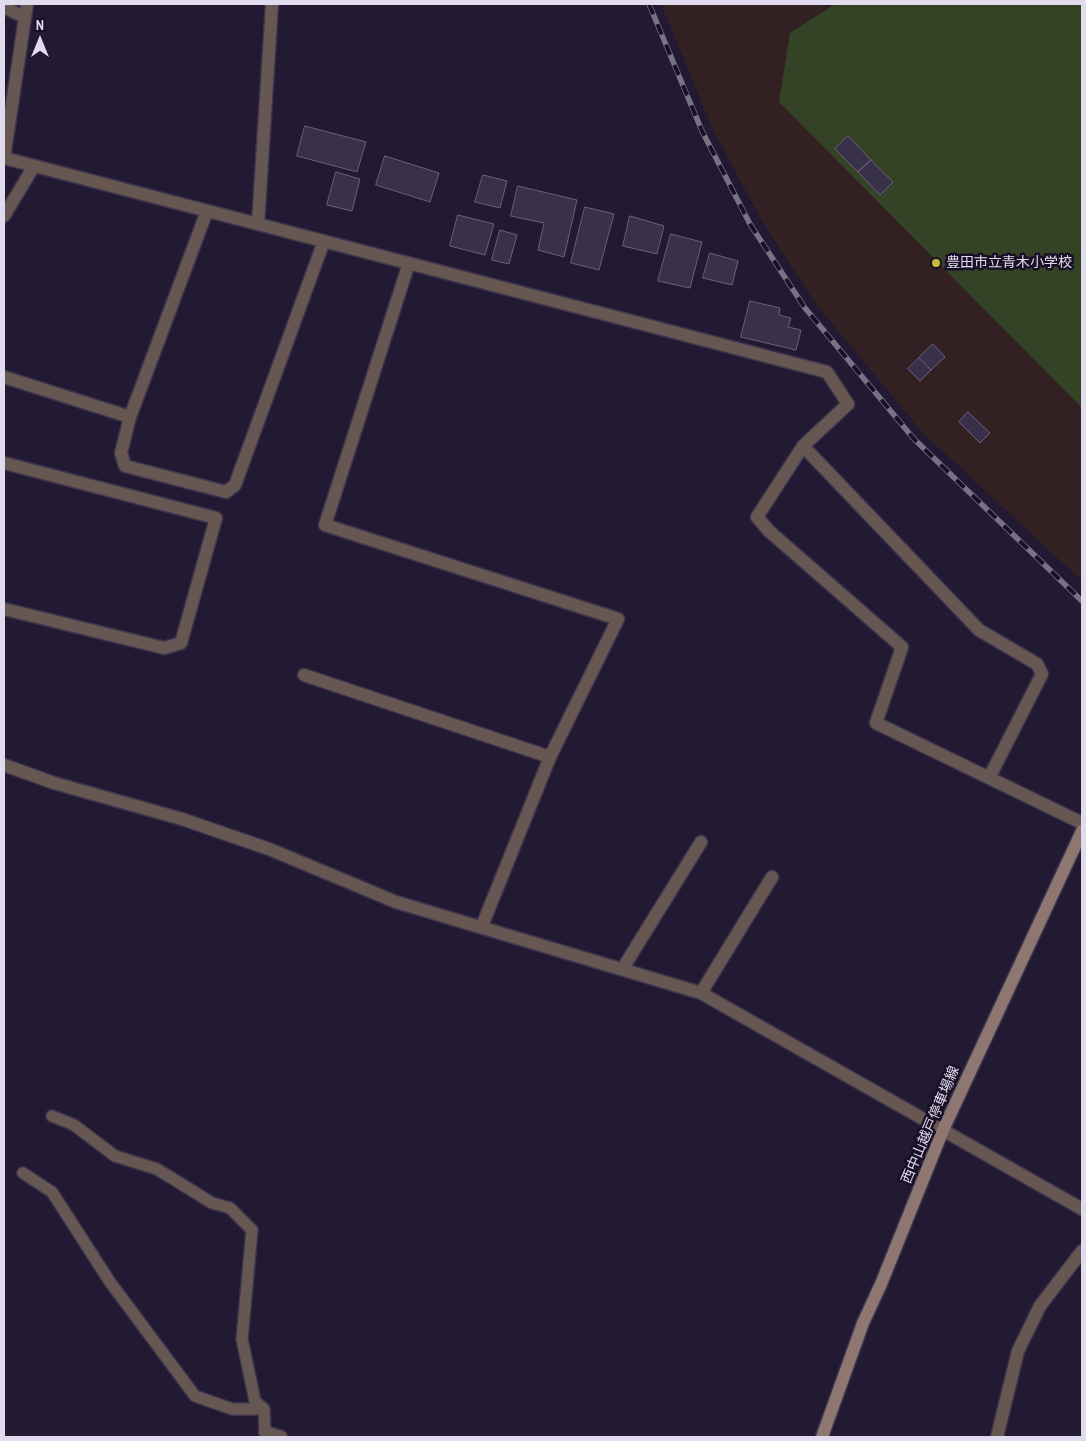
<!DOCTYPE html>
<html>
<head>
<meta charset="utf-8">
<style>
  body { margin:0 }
  #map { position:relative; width:1086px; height:1441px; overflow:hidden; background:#221932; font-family:"Archivo Narrow",sans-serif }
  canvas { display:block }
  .frame { position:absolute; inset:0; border:5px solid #e1dced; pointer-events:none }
  .north { position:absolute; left:15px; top:15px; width:50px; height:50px; -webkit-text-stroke:4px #191027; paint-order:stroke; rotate:0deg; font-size:14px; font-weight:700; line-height:20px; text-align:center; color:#e1dced }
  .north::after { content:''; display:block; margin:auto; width:18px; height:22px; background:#e1dced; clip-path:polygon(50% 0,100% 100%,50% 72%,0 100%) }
</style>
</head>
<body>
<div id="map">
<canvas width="1086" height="1441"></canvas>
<div class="frame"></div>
<div class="north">N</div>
</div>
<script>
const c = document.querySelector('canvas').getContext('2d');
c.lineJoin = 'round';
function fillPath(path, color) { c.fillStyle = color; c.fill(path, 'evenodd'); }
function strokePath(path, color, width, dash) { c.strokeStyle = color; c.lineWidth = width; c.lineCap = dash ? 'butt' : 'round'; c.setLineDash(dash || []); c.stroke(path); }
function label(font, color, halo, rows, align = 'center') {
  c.font = font + ' "Archivo Narrow","Noto Sans JP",sans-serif'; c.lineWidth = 5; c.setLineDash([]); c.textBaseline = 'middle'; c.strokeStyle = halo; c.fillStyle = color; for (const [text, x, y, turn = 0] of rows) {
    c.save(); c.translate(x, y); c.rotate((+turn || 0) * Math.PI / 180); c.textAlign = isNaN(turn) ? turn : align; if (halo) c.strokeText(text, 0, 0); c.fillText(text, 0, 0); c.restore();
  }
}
const education = new Path2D(`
  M661,4H1082V581L921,431L816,304L762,221L713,130Z`);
const green = new Path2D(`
  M835,4H1082V408L779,102L790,33Z`);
const building = new Path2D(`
  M305,126L366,142L357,172L297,156Z
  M848,136L871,160L858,172L835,149Z
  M385,156L439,173L430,202L376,185Z
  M871,160L893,182L880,195L858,172Z
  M336,172L360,179L352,211L327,205Z
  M483,175L507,181L500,208L475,202Z
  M518,186L577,200L564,257L538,250L544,223L511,216Z
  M585,207L614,214L599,270L571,263Z
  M458,215L494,224L485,255L450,246Z
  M630,216L664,226L657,254L623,246Z
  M500,230L517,235L509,264L492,260Z
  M671,234L702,242L690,288L658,281Z
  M710,253L738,261L732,285L703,278Z
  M750,301L780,308L779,315L791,318L788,327L801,330L796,350L741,337Z
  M933,344L945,357L931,370L919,358Z
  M919,358L931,370L920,381L908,369Z
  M968,412L990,433L980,443L959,422Z`);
const lane = new Path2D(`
  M52,1116L74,1125L115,1156L157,1169L212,1203L230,1208L252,1230L242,1339L255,1401L264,1409L265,1432
  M23,1173L52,1192L110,1282L195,1396L232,1409H264`);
const street = new Path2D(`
  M4,7L24,17
  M4,158L827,372L848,404L803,446L757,517L769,531L902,647L876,723L1082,823
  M4,158L27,4
  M207,211L130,417L121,453L125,466L226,492L235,485L324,241
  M4,216L34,166
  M258,224L272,4
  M409,263L325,525L618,619L550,757L482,926
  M4,377L130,417
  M803,446L979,630L1037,664L1042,674L989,778
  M4,463L216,518L181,643L164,648L4,609
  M304,675L550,757
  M4,765L54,783L182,819L269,849L396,902L701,993L1082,1209
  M623,968L701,842
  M701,993L772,877
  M265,1432L281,1437
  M997,1437L1018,1351L1040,1306L1082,1251`);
const secondary = new Path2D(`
  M822,1437L863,1323L881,1284L943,1130L1082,831`);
const rail = new Path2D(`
  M649,4L702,131L750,224L805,308L914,439L1082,601`);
const markers = [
  [936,263,5,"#c5bc3d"]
];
const poiNames = [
  ["豊田市立青木小学校",946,263]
];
const streetNames = [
  ["西中山越戸停車場線",931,1125,-67]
];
fillPath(education, '#332022');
fillPath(green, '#344326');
fillPath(building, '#39304a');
strokePath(building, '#6a617e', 1);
strokePath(lane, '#3d344c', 14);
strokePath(street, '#3d344c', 15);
strokePath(secondary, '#3d344c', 15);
strokePath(lane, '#665753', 11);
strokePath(street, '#665753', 12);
strokePath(secondary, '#8e7671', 12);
strokePath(rail, '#797287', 5.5);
strokePath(rail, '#191027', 4, [11]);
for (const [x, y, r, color] of markers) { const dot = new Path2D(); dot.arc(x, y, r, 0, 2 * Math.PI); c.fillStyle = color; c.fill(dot); strokePath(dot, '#191027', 2); }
label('14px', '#e1dced', '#191027', poiNames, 'left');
label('14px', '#e1dced', '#191027', streetNames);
</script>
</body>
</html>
